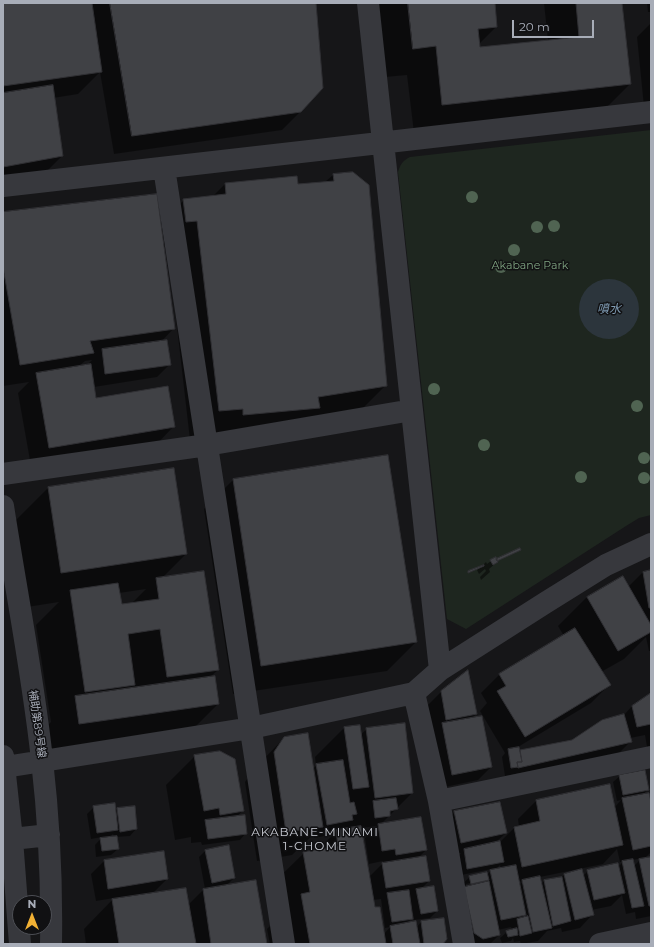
<!DOCTYPE html>
<html>
<head>
<meta charset="utf-8">
<style>
  body { margin:0 }
  #map { position:relative; width:654px; height:947px; overflow:hidden; background:#161618; font-family:Montserrat,sans-serif }
  canvas { display:block }
  .frame { position:absolute; inset:0; border:4px solid #a8adb8; pointer-events:none }
  .north { position:absolute; left:12px; top:895px; width:40px; height:40px; box-sizing:border-box; background:#111113; border:1px solid #4d4f55; border-radius:50%; rotate:0deg; font-size:11px; font-weight:700; line-height:16px; text-align:center; color:#a8adb8 }
  .north::after { content:''; display:block; margin:auto; width:14px; height:18px; background:#f2b134; clip-path:polygon(50% 0,100% 100%,50% 72%,0 100%) }
  .scale { position:absolute; left:512px; top:20px; width:82px; height:18px; box-sizing:border-box; border:2px solid #a8adb8; border-top:0; padding-left:5px; font-size:12px; line-height:14px; white-space:nowrap; color:#a8adb8; -webkit-text-stroke:3px #111113; paint-order:stroke }
</style>
</head>
<body>
<div id="map">
<canvas width="654" height="947"></canvas>
<div class="frame"></div>
<div class="north">N</div>
<div class="scale">20 m</div>
</div>
<script>
const c = document.querySelector('canvas').getContext('2d');
c.lineJoin = 'round';
function fillPath(path, color) { c.fillStyle = color; c.fill(path, 'evenodd'); }
function strokePath(path, color, width, dash) { c.strokeStyle = color; c.lineWidth = width; c.lineCap = dash ? 'butt' : 'round'; c.setLineDash(dash || []); c.stroke(path); }
function label(font, color, halo, rows, align = 'center') {
  c.font = font + ' Montserrat,"Noto Sans JP",sans-serif'; c.lineWidth = 3; c.setLineDash([]); c.textBaseline = 'middle'; c.strokeStyle = halo; c.fillStyle = color; for (const [text, x, y, turn = 0] of rows) {
    c.save(); c.translate(x, y); c.rotate((+turn || 0) * Math.PI / 180); c.textAlign = isNaN(turn) ? turn : align; if (halo) c.strokeText(text, 0, 0); c.fillText(text, 0, 0); c.restore();
  }
}
const green = new Path2D(`
  M651,130V515L639,518L626,526L466,629L447,619L398,172C400,165 403,160 410,157Z`);
const water = new Path2D(`
  M579 309a30 30 0 1 1 60 0a30 30 0 1 1-60 0Z`);
const shadow = new Path2D(`
  M3,3H315L301,111L282,130L114,154L100,72L78,94L53,98L62,156L44,174L3,181Z
  M377,3H494L496,27L479,44V48L548,41L544,3H621L630,84L601,113L414,133L407,75L385,77Z
  M647,3H651V12H648Z
  M651,23V106L644,107L637,37Z
  M353,173L386,385L357,414L190,440L168,249L163,250L174,328L161,342L170,364L157,377L94,387L96,399L174,426L156,445L31,466L18,393L29,382L3,386V213L160,224L184,200L213,196L225,184L297,185L325,182L333,175ZM92,360L89,363L90,365L78,367L85,361Z
  M233,480L416,642L387,671L233,694L204,509Z
  M48,488L186,554L162,578L218,670L209,678L218,704L184,738L45,758L41,732L51,722L36,625L59,602L27,607L14,522ZM146,589L131,604L121,605L119,593Z
  M491,561L497,562L489,569L490,572L481,580L480,577L486,571L485,569L479,574L477,570L484,564L486,562L487,564Z
  M651,571V651H649L646,637L624,659L601,672L609,685L591,703L518,747L519,752L573,741L624,715L632,706L651,694V746L647,747L645,735L630,738L631,741L618,754L505,776L502,757L505,753L480,711L487,703L481,693L499,675L564,636L558,626L587,597L623,577L628,587L643,572Z
  M441,692L476,714L471,719L491,767L478,780L440,788L418,715Z
  M359,726L360,735L367,729L412,793L380,825L426,850L417,859L429,881L421,889L437,911L430,918L414,920L413,913H411L412,918L406,924L416,928L421,922L442,944H270L267,929L275,921L269,887L304,853L317,850L334,834L314,838V834L292,855L257,861L245,782L255,768L284,738L312,770L316,766L315,757L344,728ZM377,826L365,838L369,864L383,861V863L369,877L360,828ZM381,899L385,928L390,927L384,934L373,900Z
  M195,756L243,810L237,817L246,833L240,840L202,845L201,842L191,843V837L175,840L166,785Z
  M620,776L647,790L643,795L651,807V852L644,859L651,858V916L636,919L635,912L626,914L622,895L611,906L591,910L592,915L580,928L562,932L561,928L547,931L538,941L521,944L520,941L514,942L513,938L511,941L502,943L500,938L507,932L512,930L511,927L498,930L499,935L490,944H461L463,883L470,877L487,875L491,871L501,869L500,865L497,868L461,875L458,856L461,853L448,855L442,825L455,812L506,833L495,843H499L514,828L519,827L518,819L536,801L614,808L621,800L617,801L613,782ZM617,849L620,862H623L618,867L588,871L583,876L564,875L561,878L544,881L541,885L540,877L603,864ZM642,858L634,866L633,860ZM482,880L479,883L466,886V884ZM524,881L519,885L518,882Z
  M94,807L115,811L117,809L136,829L130,836L116,837L118,849L111,855L96,857L95,845L102,837L91,839L87,814ZM113,834L114,837L109,838Z
  M206,850L234,878L226,886L266,944H86L84,929L114,898L96,901L91,874L104,861L167,879L152,894L188,905L203,890L205,889L199,857Z`);
const building = new Path2D(`
  M3,3H92L102,72L3,86Z
  M110,3H316L323,88L301,112L132,136Z
  M408,3H495L497,27L478,29L480,47L579,37L576,3H622L631,84L442,105L436,46L413,49Z
  M53,85L63,156L3,167V93Z
  M353,172L369,185L387,386L318,397L320,408L243,415V409L219,411L197,221L186,222L183,199L226,194L225,183L297,176L298,184L334,181L333,174Z
  M157,194L175,329L90,341L94,353L20,365L3,267V212Z
  M167,340L171,365L105,374L102,349Z
  M91,364L96,398L168,386L175,427L49,448L36,373Z
  M388,455L417,642L261,666L233,479Z
  M174,468L187,554L61,573L48,487Z
  M520,548L521,550L497,561L496,559Z
  M496,557L498,562L493,565L490,560Z
  M484,565V566L468,573V571Z
  M651,570V608H649L643,572Z
  M204,571L219,670L167,677L160,629L128,634L135,685L85,692L70,590L118,583L122,604L159,599L156,578Z
  M623,576L651,625V632L618,651L587,597Z
  M575,628L611,685L525,737L497,691L506,686L499,674Z
  M468,670L477,714L446,720L441,691Z
  M215,676L219,704L79,724L75,696Z
  M651,693V724L637,727L632,706Z
  M624,714L632,742L518,768L517,762H522L520,750L572,740L602,720Z
  M482,716L492,767L452,775L442,723Z
  M405,723L413,793L375,798L366,728Z
  M360,725L369,787L353,789L344,727Z
  M308,733L323,827L286,832L274,752L284,737Z
  M519,747L522,762H517L518,767L511,768L508,749Z
  M220,751L235,759L244,811L220,815L219,808L204,811L194,755Z
  M343,760L350,803L354,802L357,814L352,815L353,820L327,825L316,764Z
  M645,770L649,790L623,795L619,775Z
  M610,784L623,845L522,867L514,827L540,821L536,800Z
  M649,793L651,802V846L633,850L622,798Z
  M396,798L398,809L390,811V816L375,818L373,801Z
  M500,802L507,833L461,843L454,811Z
  M115,803L118,830L97,833L93,806Z
  M135,806L137,829L120,832L117,808Z
  M245,815L247,834L208,839L205,820Z
  M421,817L427,850L396,855L395,849L382,851L378,824Z
  M361,826L375,907H380L386,944H310L301,894L310,892L303,852L338,846L336,830Z
  M117,836L119,849L102,851L100,838Z
  M500,841L504,862L467,869L464,849Z
  M229,845L235,878L212,883L205,850Z
  M164,851L168,879L108,889L104,860Z
  M426,856L430,881L386,888L382,863Z
  M651,857V906H649L639,859Z
  M633,859L644,906L632,908L622,861Z
  M618,863L625,893L594,900L587,870Z
  M516,865L526,915L501,920L490,870Z
  M582,869L594,915L575,920L564,874Z
  M487,872L489,880L471,884L469,876Z
  M540,876L552,928L533,932L522,880Z
  M562,877L571,921L553,926L544,880Z
  M256,880L267,944H211L203,889Z
  M489,881L500,935L483,939L474,933L464,887Z
  M434,886L438,911L421,914L416,889Z
  M186,888L196,944H119L112,899Z
  M409,890L413,919L392,922L387,893Z
  M528,916L532,933L520,936L517,919Z
  M444,918L447,939L443,944H424L421,921Z
  M416,921L420,944H393L390,926Z
  M517,928L518,935L508,937L506,931Z`);
const minor = new Path2D(`
  M368,3L440,670
  M164,168L284,944
  M3,186L651,112
  M3,474L207,445L412,410
  M3,506C16,591 33,675 42,760C49,821 52,883 51,944
  M414,693L439,801
  M3,756L12,839L20,944
  M5,767L251,728L414,693L440,670L545,603L606,565L651,544
  M3,840L49,835
  M464,944L439,801L651,757
  M600,944L651,933`);
const trees = [
  [472,197],
  [554,226],
  [537,227],
  [514,250],
  [501,267],
  [434,389],
  [637,406],
  [484,445],
  [644,458],
  [581,477],
  [644,478]
];
const parkNames = [
  ["Akabane Park",530,266]
];
const streetNames = [
  ["補助第89号線",37,724,82]
];
const waterNames = [
  ["噴水",609,309]
];
const neighbourhoodNames = [
  ["AKABANE-MINAMI",315,832],
  ["1-CHOME",315,846]
];
fillPath(green, '#1e261f');
fillPath(water, '#2c353c');
fillPath(shadow, '#0007');
fillPath(building, '#404145');
strokePath(building, '#303034', 1);
strokePath(minor, '#37383d', 22);
c.fillStyle = '#506452';
for (const [x, y] of trees) { c.beginPath(); c.arc(x, y, 6, 0, 2 * Math.PI); c.fill(); }
label('11px', '#7fa381', '#111113', parkNames);
label('11px', '#a8adb8', '#111113', streetNames);
label('italic 12px', '#7f9bb3', '#111113', waterNames);
c.letterSpacing = '1px';
label('12px', '#c9ccd4', '#111113', neighbourhoodNames);
c.letterSpacing = '0px';
</script>
</body>
</html>
